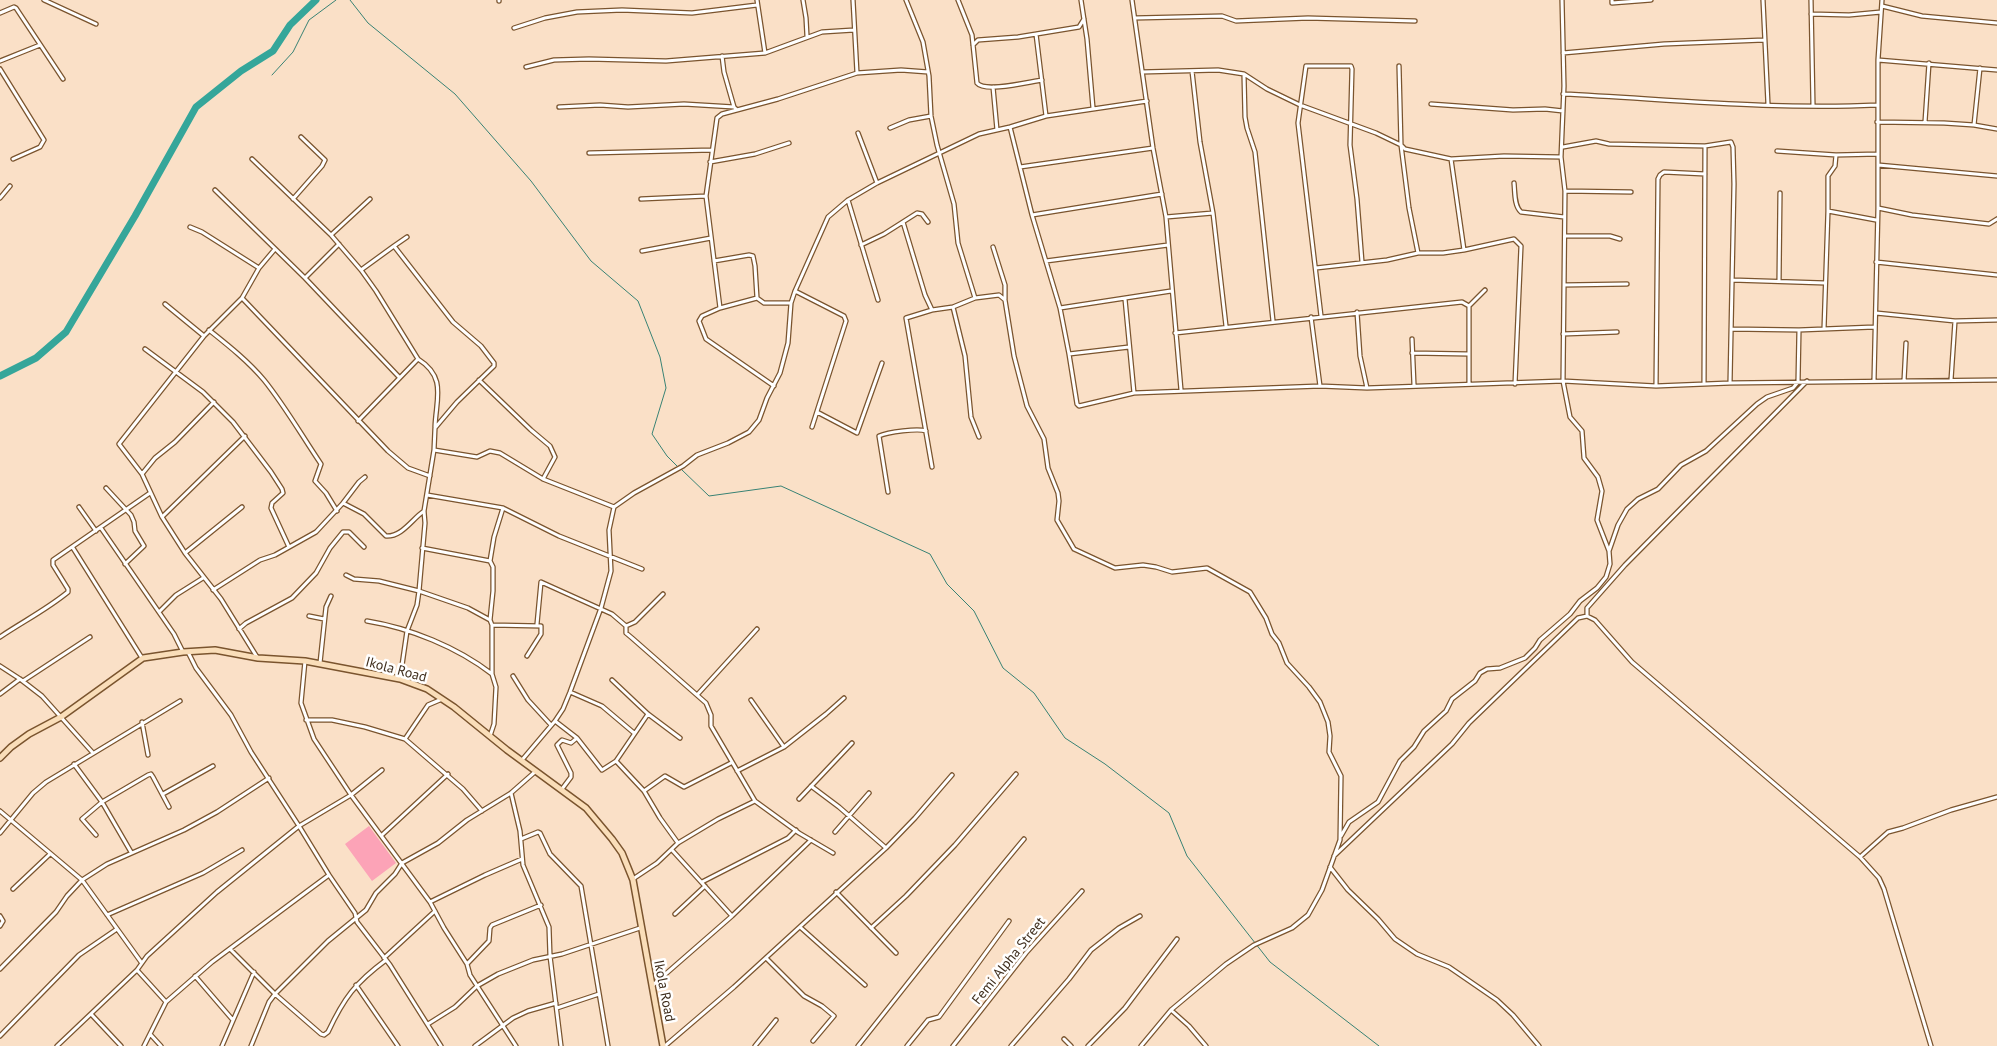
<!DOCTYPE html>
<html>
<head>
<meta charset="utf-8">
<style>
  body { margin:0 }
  canvas { display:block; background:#fae0c7 }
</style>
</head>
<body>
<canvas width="1997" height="1046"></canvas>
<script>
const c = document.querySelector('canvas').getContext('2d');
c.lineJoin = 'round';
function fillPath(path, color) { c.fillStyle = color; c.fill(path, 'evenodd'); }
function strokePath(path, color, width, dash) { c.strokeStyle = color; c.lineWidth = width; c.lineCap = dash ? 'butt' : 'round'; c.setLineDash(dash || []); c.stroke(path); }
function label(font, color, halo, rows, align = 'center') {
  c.font = font + ' "PT Sans",sans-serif'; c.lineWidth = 5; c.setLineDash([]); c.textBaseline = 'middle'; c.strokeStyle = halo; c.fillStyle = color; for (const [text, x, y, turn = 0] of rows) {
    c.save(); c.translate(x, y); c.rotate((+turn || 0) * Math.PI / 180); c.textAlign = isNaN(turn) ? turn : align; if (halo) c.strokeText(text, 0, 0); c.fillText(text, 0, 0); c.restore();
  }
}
const green = new Path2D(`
  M369,826L396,863L372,881L345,844Z`);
const stream = new Path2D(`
  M350,0L368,23L455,94L531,181L591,261L638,301L660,357L666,388L652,434L667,456L678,467
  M272,75L293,52L309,20L336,0
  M681,469L709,496L781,486L930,554L947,584L974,611L1003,668L1034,693L1065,738L1105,764L1169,813L1187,856L1270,962L1379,1046`);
const river = new Path2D(`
  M0,376L36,358L66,332L135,216L196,107L241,71L273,51L290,25L316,0`);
const street = new Path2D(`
  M44,0L96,24
  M499,0V1
  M757,0L765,53
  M803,0L806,18L807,36
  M853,0L857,73
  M906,0L923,42L929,76L931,116L937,145L954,204L958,243L975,298L999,295L1005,300L1014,356L1027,406L1044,439L1048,468L1058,493L1059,501L1057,520L1074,549L1115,568L1143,565L1156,567L1172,572L1207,568L1250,592L1266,618L1272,634L1279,643L1287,663L1309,687L1320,702L1328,722L1330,736L1329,752L1341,776L1340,840L1322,890L1308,915L1292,928L1254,945L1226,964L1171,1010L1141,1046
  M958,0L972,35L977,83C985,93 1028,82 1042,80
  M1081,0L1087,39L1093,108
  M1132,0L1153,148L1166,217L1181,390
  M1612,0V3L1651,0
  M1763,0L1768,104
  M1811,0L1813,105
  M1882,6L1922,16L1997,23
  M0,13L14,7L16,8L63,79
  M1811,14L1849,15L1881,12
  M1135,18L1222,16L1236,21L1308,18L1415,21
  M514,28L545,18L577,12L622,10L692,13L757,5
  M1036,34L1046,116
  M973,45L978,40L1018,37L1079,27L1084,19
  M1563,53L1664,44L1764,40
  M722,56L724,72L734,107
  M1878,60L1997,70
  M0,61L40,45
  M1399,66L1401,145L1409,208L1418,253
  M526,67L554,60L589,59L666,61L765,53L822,32L854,30
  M0,69L44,140L40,147L13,159
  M1192,71L1200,142L1213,213L1226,326
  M1142,72L1218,70L1244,74L1267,89L1300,105L1376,133L1401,145L1405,149L1451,159L1504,156L1561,157
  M1244,75L1245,117L1247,128L1255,152L1273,321
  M993,87L997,130
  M1563,94C1667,99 1773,110 1877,105
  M1431,104L1513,110L1545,109L1563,111
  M559,107L600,105L628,107L684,104L734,107L736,109
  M1877,122L1944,123L1974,125L1997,129
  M1925,122L1929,63
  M1974,125L1980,68
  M1010,127L1032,215L1060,308L1069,354L1077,404L1079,406L1134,393L1320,386L1367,388L1563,381L1656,386L1730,383L1997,380
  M890,128L909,120L931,116
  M858,133L877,183
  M1563,147L1596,141L1609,144L1705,146L1731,142L1733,147L1734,184L1730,383
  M1777,151L1836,155L1878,154
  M589,153L712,150
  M252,159L331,235L361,270L376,291L418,359C447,377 436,399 435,427
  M1451,159L1464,250
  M710,162L755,154L789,143
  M1878,165L1997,176
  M1020,167L1153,148
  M1514,183C1515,192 1514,206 1521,212L1564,217
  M215,190L305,278L399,377
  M1565,191L1631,192
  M0,198L10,186
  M293,199L322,166L325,160L301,137
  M641,199L706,196
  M848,200L878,300
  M1878,208L1912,215L1989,224L1997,219
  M1828,211V176L1835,166L1836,155
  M1032,215L1162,194
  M1166,217L1213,213
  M903,222L925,295L932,310
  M190,227L202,232L259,268
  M331,235L370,199
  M1565,236H1610L1620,239
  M861,245L884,234L917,213L922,214L928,222
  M394,246L407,237
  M993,247L1005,285V299
  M642,251L711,238
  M714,261L749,255L753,256L755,266L757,298
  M1046,261L1168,245
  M1876,262L1997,275
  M1316,268L1387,260L1418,253H1443L1464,250L1514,239L1521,246L1515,384
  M361,270L394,246L453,322L481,346L494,363V366L457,402L435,428L434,450L424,511L425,523L419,591L417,605L407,631L400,679
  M305,278L339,244
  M1732,280L1825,283
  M1779,281L1780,193
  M1564,285L1627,284
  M795,291L844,316L846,321L812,427
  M242,298L388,451L408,468L430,476
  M1125,299L1134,393
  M165,304L204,336
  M1469,306L1485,290
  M953,307L965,356L971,417L979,437
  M720,308L757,298L764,303H791
  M1060,308L1171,291
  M1357,312L1360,356L1367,388
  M1876,313L1955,321L1997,320
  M1321,316L1298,123L1306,66H1351L1352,69L1350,145L1357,199L1362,262
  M1311,317L1320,386
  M1731,329L1799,330
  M1824,329L1828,211L1876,220
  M209,330C229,346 248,361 264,380C285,406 302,436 321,464L315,481L326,493L337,511
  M1175,333L1462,302L1469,306V383
  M1563,334L1617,332
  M1412,339L1414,385
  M145,349L203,392L233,422L271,472L282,489L283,493L272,503L271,508L289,547
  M1412,353L1468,354
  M1069,354L1129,347
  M479,380L531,430L550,446L555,457L543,479
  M1874,380L1878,208V60L1882,0
  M1951,380L1955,321
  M1904,381L1906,343
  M1704,383L1705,146
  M774,386L706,339L699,321L702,316L720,308L706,196L717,118L722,114L778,99L857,73L901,70L928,72
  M1656,386L1658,179L1660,175L1664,172L1705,174
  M817,412L857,433L882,363
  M358,421L418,359
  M434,450L477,457L490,451L500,453L543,479L614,507
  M932,467L906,318L932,310L953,307L975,298
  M142,474L155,458L175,442L214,402
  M106,488L131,515L134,522L135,531L144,546L125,564
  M888,492L879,436C888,432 918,428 926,431
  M427,495L503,508L559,536L642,569
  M343,503L359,482L365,477
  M79,507L96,531
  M162,517L245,436
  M101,528L174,634L183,652
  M73,548L142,658
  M422,548L490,561
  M1609,551L1618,525L1627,509L1638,499L1658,489L1681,465L1706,451L1757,404L1767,397L1793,388L1798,382L1799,330L1874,327
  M185,553L242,507
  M346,575L354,579L379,581L419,591L468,608L490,620L492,625V674L496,687L494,724L490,736
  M213,590L260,560L275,555L316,532L343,503L364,514L386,536C402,537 412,519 424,511
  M159,612L176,595L203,578
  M309,616L324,619
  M1587,616V608L1625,565L1807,381
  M490,620L493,591V567L490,561L494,537L503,508
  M367,621C410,628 457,647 492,674
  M537,624L541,582L612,614L626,626V633L632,638L706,703L711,715V726L755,801L799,833L833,853
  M492,625L541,626V634L527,656
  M626,626L635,622L663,594
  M239,629L246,623L292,598L316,573L330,548L343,532H349L364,547
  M0,637C22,622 46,610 68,592V589L53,565V560L150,493
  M188,652L196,668L231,715L251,752L299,826L329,875L355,913L357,922L390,965L441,1046
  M257,657L221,599L185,553L162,517L142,474L119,444L204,336L242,298L259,268L275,249
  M305,661L301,703L314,739L351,795L430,902L444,928L467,964L470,975L516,1046
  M320,663L326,607L331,596
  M0,666L20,679L42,696L93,753
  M513,676L528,700L551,725
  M612,680L648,714L680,738
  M23,681L90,637
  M570,692L602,706L634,733
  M0,694L20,679
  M697,695L757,629
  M751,700L784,747
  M306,720H332L365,727L405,739L463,789L482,811
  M555,721L577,738L602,770L616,761L648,714
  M142,722L148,755
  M405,739L428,705L442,699
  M522,760L555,721L563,709L570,692L601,608L611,571L609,530L614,507L634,493L683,466L697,455L728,443L749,432L759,420L767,398L780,373L788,343L791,303L795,291L828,217L848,200L877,183L979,134L1010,127L1046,116L1147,101
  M616,761L644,791L660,818L678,843
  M74,764L102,802L131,852
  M737,771L784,747L826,714L844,698
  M811,786L839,807L886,848
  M562,789L571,777V773L557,745L562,740L571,743L577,738
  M644,791L665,776L684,787L731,763
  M511,793L520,831L523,865L549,927L550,956L561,1046
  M163,794L213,766
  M799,799L852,743
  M0,811L82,880L141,962
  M835,832L869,793
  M0,833L33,793L46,782L180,701
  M96,835L82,819L102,802L148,775L151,774L153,777L169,807
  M382,835L448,774
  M1341,836L1349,822L1378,802L1400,761L1414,747L1424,731L1446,711L1452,699L1475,681L1480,673L1487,669L1500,668L1525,658L1535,648L1540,640L1570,614L1580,601L1597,588L1606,577L1610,564L1609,551L1597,520L1602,491L1598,477L1584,458L1582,431L1570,417L1563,381L1565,191L1561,157L1564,86L1562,0
  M521,839L538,832L540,833L550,854L581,886L608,1046
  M672,850L732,916
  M1334,856L1452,744L1469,723L1578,618L1587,616L1595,620L1632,662L1860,857L1879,878L1884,889L1931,1046
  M1860,857L1888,832L1903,828L1951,810L1997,797
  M1330,867L1348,890L1378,919L1395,939L1417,954L1449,967L1497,1000L1513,1015L1539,1046
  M633,879L657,863L678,843L718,819L755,801
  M702,882L788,838L796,830
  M13,889L50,854
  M836,892L896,953
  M430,902L485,875L522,859
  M675,914L705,886
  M107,915L203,873L242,850
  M0,916L3,921L0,926
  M800,927L865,985
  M871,928L906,896L955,845L1016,774
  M231,950L275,994L321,1034L324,1035L328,1032C344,998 355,983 386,960
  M384,958L435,911
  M766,958L804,996L822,1006L834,1016L813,1041
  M467,964L489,941L490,928L492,925L541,905
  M0,969L56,912L67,896L82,880L107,864L184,830L217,812L269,778
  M137,970L166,1002
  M195,976L232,1019
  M356,985L398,1046
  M653,985L732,916L811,840
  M557,1008L599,994
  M1171,1010L1189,1026L1206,1046
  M91,1014L121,1046
  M428,1024L455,1007L477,986L498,974L533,960L562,954L640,928
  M150,1034L161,1046
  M0,1036L79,955L117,929
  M1064,1039L1071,1046
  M57,1046L137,970L147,956L217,892L299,826L351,795L382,770
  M144,1046L166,1002L212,962L329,875
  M222,1046L254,972
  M251,1046L269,1002L275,994L328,941L366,910L376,893L395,874L402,863L438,843L467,820L511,793L536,771
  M475,1046L513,1018L528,1011L556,1003
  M665,1046L734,987L886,848L915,818L952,775
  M755,1046L776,1020
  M858,1046C913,977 967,907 1024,839
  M907,1046L928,1020L939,1017L1009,921
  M953,1046L1026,953L1082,891
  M1011,1046L1069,979L1091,950L1119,928L1140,916
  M1088,1046L1125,1008L1177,939`);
const secondary = new Path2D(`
  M0,758L11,747L29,734L61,717L143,658L183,652L215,650L258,658L305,661L400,679L427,689L454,707L507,750L586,808L612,839L622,853L633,880L663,1046`);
const streetNames = [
  ["Ikola Road",396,670,15],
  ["Femi Alpha Street",1009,961,-51],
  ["Ikola Road",664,991,79]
];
fillPath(green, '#fca3b7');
strokePath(stream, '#388274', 1);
strokePath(river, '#35a69a', 7);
strokePath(street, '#7a542e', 5.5);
strokePath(secondary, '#7a542e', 8);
strokePath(street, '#fff', 3);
strokePath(secondary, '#fadeb9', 5);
label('14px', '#3f2e1d', '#fff', streetNames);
</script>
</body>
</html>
